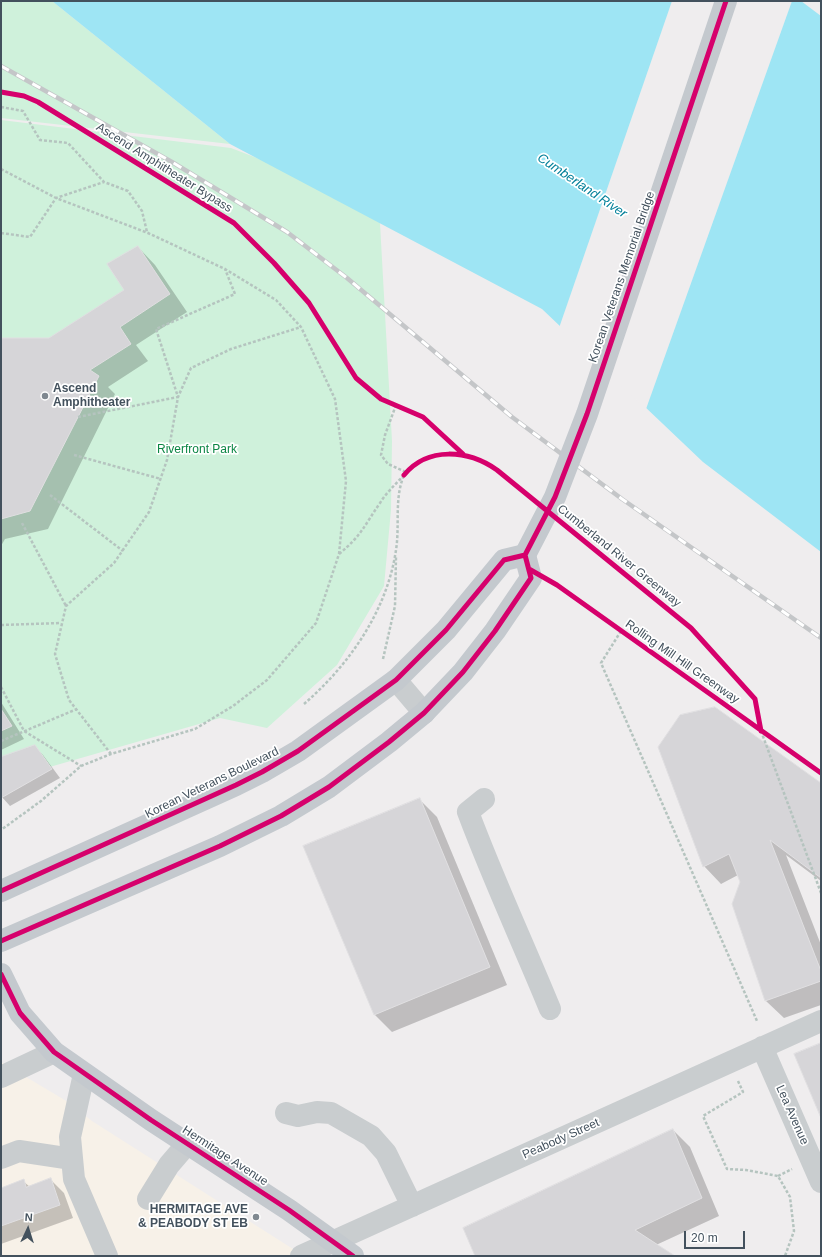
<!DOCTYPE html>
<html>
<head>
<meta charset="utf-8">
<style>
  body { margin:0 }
  #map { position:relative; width:822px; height:1257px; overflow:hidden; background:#efedee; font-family:Arial,sans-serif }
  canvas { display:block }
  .frame { position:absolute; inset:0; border:2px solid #43515d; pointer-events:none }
  .north { position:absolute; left:8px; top:1209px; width:40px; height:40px; -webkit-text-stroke:3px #fff; paint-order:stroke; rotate:4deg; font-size:11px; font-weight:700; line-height:16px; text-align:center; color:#43515d }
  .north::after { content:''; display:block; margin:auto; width:14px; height:18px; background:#43515d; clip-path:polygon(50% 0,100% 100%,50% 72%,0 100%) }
  .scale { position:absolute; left:684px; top:1231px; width:61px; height:18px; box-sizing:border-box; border:2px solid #43515d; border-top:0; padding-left:5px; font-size:12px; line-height:14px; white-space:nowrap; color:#43515d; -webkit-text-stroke:3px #fff; paint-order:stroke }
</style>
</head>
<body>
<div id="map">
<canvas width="822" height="1257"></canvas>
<div class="frame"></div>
<div class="north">N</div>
<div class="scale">20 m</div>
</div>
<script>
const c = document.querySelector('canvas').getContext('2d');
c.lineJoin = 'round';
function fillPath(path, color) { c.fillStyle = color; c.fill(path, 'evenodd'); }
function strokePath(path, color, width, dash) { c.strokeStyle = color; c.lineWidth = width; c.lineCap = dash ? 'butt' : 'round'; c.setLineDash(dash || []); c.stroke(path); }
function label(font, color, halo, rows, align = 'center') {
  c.font = font + ' Arial,sans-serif'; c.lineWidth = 3.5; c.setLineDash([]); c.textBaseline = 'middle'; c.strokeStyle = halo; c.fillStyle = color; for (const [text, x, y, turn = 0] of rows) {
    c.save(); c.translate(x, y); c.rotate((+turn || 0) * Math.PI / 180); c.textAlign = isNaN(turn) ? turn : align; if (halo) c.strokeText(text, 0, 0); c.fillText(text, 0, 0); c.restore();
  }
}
const commercial = new Path2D(`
  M1,1062L68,1102L92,1121L304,1256H1Z`);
const green = new Path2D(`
  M1,1H52L230,144L1,118Z
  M1,120L231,148L379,205L392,441L391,510L384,586L337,665L267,728L220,718L1,781Z`);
const water = new Path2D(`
  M52,1H801L821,16V552L703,462L542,309L230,144Z`);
const pier = new Path2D(`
  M672,1H792L646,409L559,328Z`);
const shadow = new Path2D(`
  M138,247L155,265L187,312L136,345L148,361L108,387L115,394L48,529L5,539L1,546V339H50L126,291Z
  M1,702L24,739L1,750Z
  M34,746L43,755L60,778L10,806L1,796V758Z
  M821,785V881L786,855L821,945V1005L784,1018L766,1001L733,904L741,882L738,875L721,884L704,866Z
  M419,799L437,817L507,985L392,1032L375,1015L304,847Z
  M673,1130L690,1147L719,1216L656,1245L673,1256H476Z
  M50,1179L64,1193L73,1218L1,1244V1189L23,1181L30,1187Z`);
const building = new Path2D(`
  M138,246L170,294L120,327L131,344L90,370L99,376L30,511L1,519V338H49L124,290L107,264Z
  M715,707L821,783V878L770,840L821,971V981L765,1001L732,904L740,882L729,854L703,867L658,747L680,715Z
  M1,709L12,726L1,731Z
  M35,745L52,769L1,798V757Z
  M420,798L490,967L374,1015L303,846Z
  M821,1043V1118L794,1054Z
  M673,1129L702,1198L635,1230L675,1256H475L463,1228Z
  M51,1178L60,1205L1,1226V1188L24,1179L26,1187Z`);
const path = new Path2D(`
  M1,107L23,111L40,140L68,143L104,182L128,191L142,211L147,232
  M1,169L56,198L148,233L225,269L276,300L301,327L335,399L346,481L339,554L316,623L267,680L233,706L195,729L111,754L81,766L41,801L1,830
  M1,233L30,237L56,198L104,182
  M396,405L385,435L381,455L388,464L406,472
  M78,417L178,397L156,329L235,294L225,269
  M74,455L161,479
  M50,495L123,551
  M22,523L66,606
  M339,554C362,535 364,526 380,503C386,493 395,485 403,476
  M1,625L61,623
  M621,631L601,663L757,1021
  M383,659L395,606L396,556
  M1,687L24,731L81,766
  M304,704C349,665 387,611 396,550C400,525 394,499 404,475
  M761,731L821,893
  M1,741L77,709
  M111,754L69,700L55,654L66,606L114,563L149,512L167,460L178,397L191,368L231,349L301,327
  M738,1081L743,1092L703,1116L727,1169L746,1170L778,1176L790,1197L794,1231L785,1256
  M778,1176L792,1169`);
const minor = new Path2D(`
  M396,680L424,713
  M484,799L468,812C493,879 523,943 550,1009
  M762,1047L821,1182
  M84,1074L70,1137L74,1179L107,1256
  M1,1077L54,1052
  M286,1113L298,1116L317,1112L331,1113L371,1136L386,1153L412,1206
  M1,1158L19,1151L72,1159
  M148,1199L169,1165L187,1144
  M301,1256L821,1021`);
const major = new Path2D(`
  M1,891L236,785L262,772L298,751L396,680L446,630L504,560L525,555L531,578L495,631L463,672L424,713L389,742L329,787L281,816L220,846L1,941
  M1,974L20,1013L54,1052L151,1120L289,1210L353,1256`);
const rail = new Path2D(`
  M1,66L172,162L287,232L347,278L512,417L622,499L821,638`);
const majorBridge = new Path2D(`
  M525,555L555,497L587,414L726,1`);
const cycleway = new Path2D(`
  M1,92L24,96L38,102L234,223L274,263L309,303L356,378L381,399L423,417L463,454
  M404,475C428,446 468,450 497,470L691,628L755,699L761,731
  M525,555L555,497L587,414L726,1
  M529,569L557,585L821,773
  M1,891L236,785L262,772L298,751L396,680L446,630L504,560L525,555
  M1,941L220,846L281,816L329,787L389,742L424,713L463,672L495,631L531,578L525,555
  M1,974L20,1013L54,1052L151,1120L289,1210L353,1256`);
const markers = [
  [45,396,4,"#7f8890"],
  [256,1217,4,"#7f8890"]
];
const streetNames = [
  ["Ascend Amphitheater Bypass",164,168,32],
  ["Korean Veterans Memorial Bridge",622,277,-71],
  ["Cumberland River Greenway",619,556,39],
  ["Rolling Mill Hill Greenway",682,662,35],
  ["Korean Veterans Boulevard",212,783,-26],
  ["Lea Avenue",792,1115,66],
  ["Peabody Street",561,1139,-24],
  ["Hermitage Avenue",225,1156,33]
];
const poiNames = [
  ["Ascend",53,389],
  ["Amphitheater",53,403],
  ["HERMITAGE AVE",248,1210,"right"],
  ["& PEABODY ST EB",248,1224,"right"]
];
const parkNames = [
  ["Riverfront Park",197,450]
];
const waterNames = [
  ["Cumberland River",582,186,34]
];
fillPath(commercial, '#f7f1e8');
fillPath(green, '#cff1db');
fillPath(water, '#9ee5f4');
fillPath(pier, '#efedee');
fillPath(shadow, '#0003');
fillPath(building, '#d6d5d8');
strokePath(building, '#e0dfe1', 1);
strokePath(path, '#b5c4bf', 2.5, [3, 2]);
strokePath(minor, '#c9cdcf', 22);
strokePath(major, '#c4c9ce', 22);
strokePath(rail, '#c4c6c8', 4.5);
strokePath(rail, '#fff', 3, [9]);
strokePath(majorBridge, '#c4c9ce', 22);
strokePath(cycleway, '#d6006c', 5);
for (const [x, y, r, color] of markers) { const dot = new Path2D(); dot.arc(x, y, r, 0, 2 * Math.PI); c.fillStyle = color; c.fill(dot); strokePath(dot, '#fff', 1.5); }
label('12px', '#43515d', '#fff', streetNames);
label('bold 12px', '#43515d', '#fff', poiNames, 'left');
label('12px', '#0b8644', '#fff', parkNames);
label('italic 13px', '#03809a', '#fff', waterNames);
</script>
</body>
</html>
